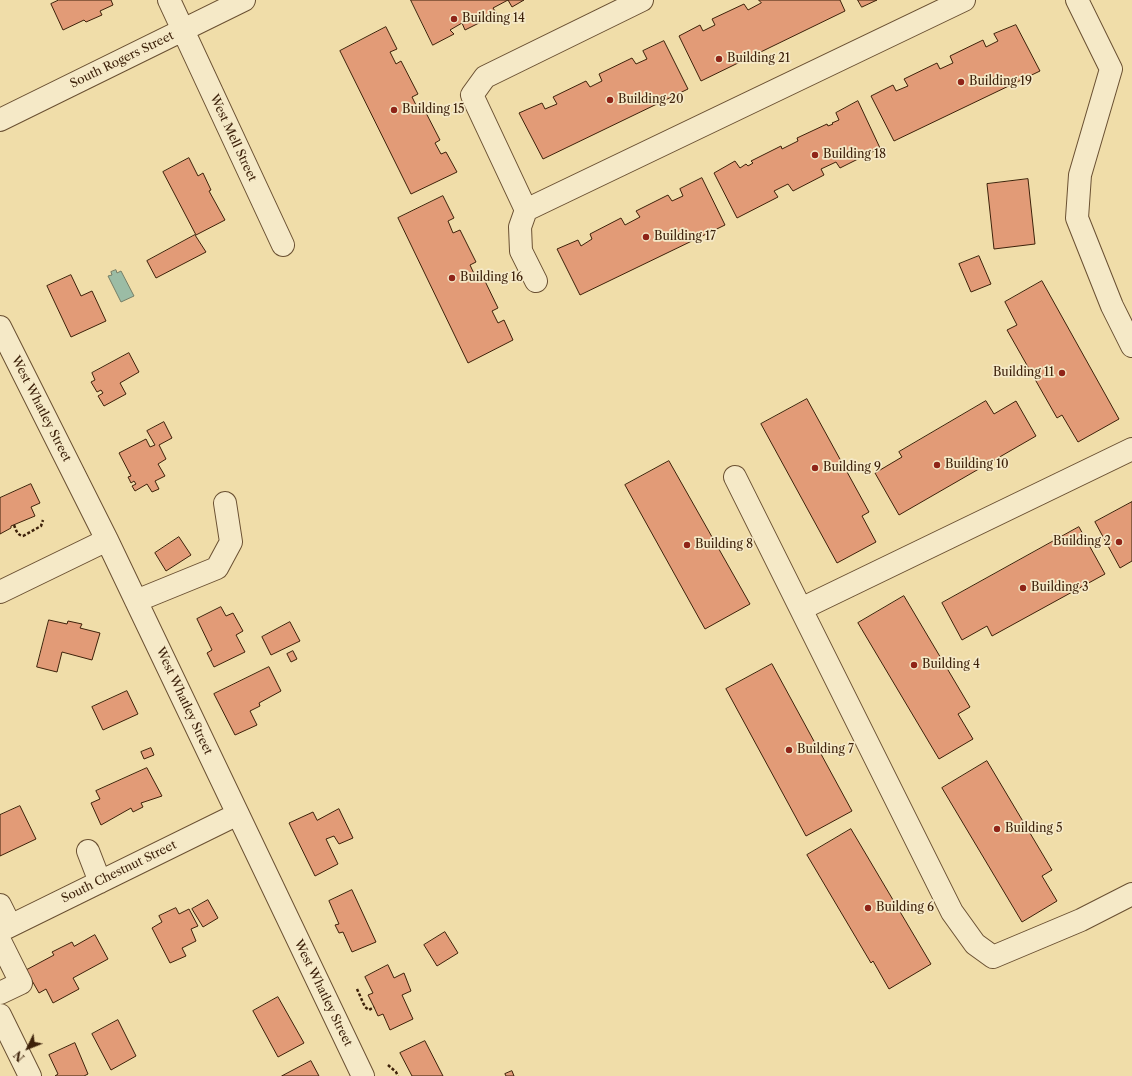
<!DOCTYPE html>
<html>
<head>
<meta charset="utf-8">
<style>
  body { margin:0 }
  #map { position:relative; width:1132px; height:1076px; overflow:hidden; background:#f0dda9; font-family:"Libre Caslon Text",serif }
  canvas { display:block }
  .north { position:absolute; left:8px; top:1028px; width:40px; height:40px; -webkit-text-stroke:3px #f5e9c7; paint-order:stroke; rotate:227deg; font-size:11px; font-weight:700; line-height:16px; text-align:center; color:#3d210a }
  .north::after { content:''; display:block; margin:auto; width:14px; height:18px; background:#3d210a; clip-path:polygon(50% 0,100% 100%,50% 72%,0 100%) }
</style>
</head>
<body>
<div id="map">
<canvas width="1132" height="1076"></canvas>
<div class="north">N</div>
</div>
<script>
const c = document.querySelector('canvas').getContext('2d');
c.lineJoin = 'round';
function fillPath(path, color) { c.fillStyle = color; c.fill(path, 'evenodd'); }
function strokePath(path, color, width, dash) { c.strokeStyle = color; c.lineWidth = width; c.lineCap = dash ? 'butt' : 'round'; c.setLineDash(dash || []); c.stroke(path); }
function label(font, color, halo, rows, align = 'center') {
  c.font = font + ' "Libre Caslon Text",serif'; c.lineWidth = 3.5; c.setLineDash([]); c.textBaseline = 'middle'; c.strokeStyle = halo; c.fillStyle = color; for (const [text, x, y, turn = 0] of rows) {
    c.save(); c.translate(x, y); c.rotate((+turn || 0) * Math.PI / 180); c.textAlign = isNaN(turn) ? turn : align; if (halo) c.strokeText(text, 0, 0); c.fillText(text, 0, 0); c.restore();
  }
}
const water = new Path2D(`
  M116,270L117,273L121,271L134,296L121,302L108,276L112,275L111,272Z`);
const building = new Path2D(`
  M59,0H111L113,5L100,11L102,15L86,22L84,20L63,30L51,4Z
  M411,0H524L512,7L508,0L493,8L497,14L465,30L462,23L450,30L454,34L433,45Z
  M759,0H840L845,11L701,81L679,36L700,25L703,31L715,25L712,19L744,4L748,10L761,3Z
  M858,0H877L862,7Z
  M1016,25L1040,71L894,141L871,96L893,85L896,91L908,86L904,79L937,63L940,69L953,63L950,56L983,40L986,47L998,41L994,34Z
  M386,27L397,49L390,52L396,64L401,61L418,94L412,97L419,111L424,109L440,140L435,143L441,154L446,152L457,172L411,194L340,51Z
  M664,41L688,89L543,159L519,113L542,103L545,109L557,104L553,97L586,81L590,87L602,81L599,74L632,58L636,64L647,59L643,51Z
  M858,101L880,148L840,168L836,162L821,169L824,175L793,191L788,184L774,191L778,197L737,218L714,173L735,161L740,168L746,164L748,166L753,163L751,161L781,146L782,149L798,141L797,138L827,124L828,126L833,124L832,123L839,120L836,113Z
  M189,158L198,176L203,173L211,190L209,191L225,220L196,235L163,172Z
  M702,178L725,225L580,295L557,249L578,240L581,246L592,239L590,234L621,218L625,225L640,217L636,211L668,195L672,201L683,196L680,189Z
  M1028,179L1035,244L994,249L987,184Z
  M443,196L454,218L448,221L453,233L460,230L476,262L470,265L477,280L483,277L498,308L492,311L498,323L504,320L513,340L468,363L398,218Z
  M195,235L206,252L156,278L147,261Z
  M979,256L991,284L971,292L959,264Z
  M71,275L81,296L92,291L106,321L71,337L47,286Z
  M1042,281L1119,419L1078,442L1062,415L1057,418L1007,330L1017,325L1005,302Z
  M129,353L139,372L120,383L126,394L104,406L98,396L103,393L101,390L97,392L91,382L95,380L92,373Z
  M807,399L869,512L862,516L876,542L837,563L761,424Z
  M986,401L994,414L1016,401L1036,436L899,515L875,473L902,457L899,452Z
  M164,422L172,438L159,445L166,459L158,464L165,476L155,481L159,489L152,492L147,484L135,491L132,486L136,484L134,481L131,483L128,477L131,476L119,453L146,439L150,447L155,445L147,431Z
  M669,461L750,604L705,629L625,485Z
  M31,484L40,503L31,507L35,516L11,526V528L0,534V498Z
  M1132,502V561L1120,568L1095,522Z
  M1079,527L1105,574L992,636L987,626L962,640L942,603Z
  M179,537L191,555L166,571L155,553Z
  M904,596L970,707L958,714L973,739L939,759L858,623Z
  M221,607L226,616L233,613L243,631L236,635L245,652L214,667L207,653L212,650L197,619Z
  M49,620L67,624L68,621L82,624L80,628L100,633L92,660L62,652L57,672L37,667Z
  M290,622L300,641L271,655L262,637Z
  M293,651L297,659L291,662L287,654Z
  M772,664L852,811L806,836L726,689Z
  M269,667L281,691L259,703L260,706L250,711L257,725L235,735L214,694Z
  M127,691L138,714L103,730L92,707Z
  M151,748L154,755L144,759L141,752Z
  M987,761L1052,870L1042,876L1057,901L1022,922L942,788Z
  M147,768L162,796L141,803L143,807L133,812L131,808L101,825L91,803L100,799L96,791Z
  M20,806L36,839L0,856V815Z
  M339,809L353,838L339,844L334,836L326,839L338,864L315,876L289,823L313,812L317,820Z
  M851,829L931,964L889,989L873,961L871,963L807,855Z
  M352,890L376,942L352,952L343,932L339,933L335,925L339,924L329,901Z
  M208,900L218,918L203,927L192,909Z
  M176,908L179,914L189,909L198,926L191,929L196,941L182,948L186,956L170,963L152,928L162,922L159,916Z
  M445,932L458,953L437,966L424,945Z
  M95,935L108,959L73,978L79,989L53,1003L46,989L39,993L26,970L54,955L52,952L72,942L74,946Z
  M388,965L394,978L404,973L411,991L402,995L413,1019L390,1030L383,1014L378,1016L374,1007L368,995L373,993L365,977Z
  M278,997L304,1043L278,1057L253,1011Z
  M118,1020L136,1056L111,1070L92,1034Z
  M425,1041L443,1076H412L400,1053Z
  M75,1043L88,1074L84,1076H55L58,1074L49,1055Z
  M311,1061L319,1076H282Z
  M512,1071L514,1076H506L505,1074Z`);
const path = new Path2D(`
  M14,525C16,530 17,535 23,536L41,526L43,520
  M357,989L365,1007L369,1010L374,1007
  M388,1065L396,1072L398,1076`);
const minor = new Path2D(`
  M169,0L283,245
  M642,0L485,77L472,95L526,210L964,0
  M1077,0L1111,69L1080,175L1077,218L1112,306L1132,346
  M0,120L244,0
  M526,210L520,227L521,251L536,281
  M0,327L107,540L363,1076
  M735,477L952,912L975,944L993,957L1081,920L1132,894
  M0,592L107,540
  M136,601L217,568L231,542L225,503
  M801,609L1132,449
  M88,851L100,882
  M0,905L10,925
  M0,931L238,814
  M0,941L21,983L0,993
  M0,1015L30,1076`);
const markers = [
  [454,19,4,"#8f2418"],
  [719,59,4,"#8f2418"],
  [961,82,4,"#8f2418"],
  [610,100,4,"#8f2418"],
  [394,110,4,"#8f2418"],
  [815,155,4,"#8f2418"],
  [646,237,4,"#8f2418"],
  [452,278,4,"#8f2418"],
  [1062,373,4,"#8f2418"],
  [937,465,4,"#8f2418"],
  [815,468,4,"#8f2418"],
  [1119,542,4,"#8f2418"],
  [687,545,4,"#8f2418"],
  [1023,588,4,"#8f2418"],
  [914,665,4,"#8f2418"],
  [789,750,4,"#8f2418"],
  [997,829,4,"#8f2418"],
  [868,908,4,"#8f2418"]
];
const poiNames = [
  ["Building 14",462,19],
  ["Building 21",727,59],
  ["Building 19",969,82],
  ["Building 20",618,100],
  ["Building 15",402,110],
  ["Building 18",823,155],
  ["Building 17",654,237],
  ["Building 16",460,278],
  ["Building 11",1054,373,"right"],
  ["Building 10",945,465],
  ["Building 9",823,468],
  ["Building 2",1111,542,"right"],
  ["Building 8",695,545],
  ["Building 3",1031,588],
  ["Building 4",922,665],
  ["Building 7",797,750],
  ["Building 5",1005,829],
  ["Building 6",876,908]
];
const streetNames = [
  ["South Rogers Street",122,60,-26],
  ["West Mell Street",233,138,65],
  ["West Whatley Street",41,409,63],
  ["West Whatley Street",184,701,65],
  ["South Chestnut Street",119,872,-26],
  ["West Whatley Street",323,993,64]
];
fillPath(water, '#9bbca5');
strokePath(water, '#757e67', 1);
fillPath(building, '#e29b77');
strokePath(building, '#3d210a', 1);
strokePath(minor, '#6a5032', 24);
strokePath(path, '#3d210a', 2.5, [3, 2]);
strokePath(minor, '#f5e9c7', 22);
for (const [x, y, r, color] of markers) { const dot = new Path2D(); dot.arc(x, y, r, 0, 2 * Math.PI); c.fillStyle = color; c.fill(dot); strokePath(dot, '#f5e9c7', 1.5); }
label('12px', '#3d210a', '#f5e9c7', poiNames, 'left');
label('12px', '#3d210a', '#f5e9c7', streetNames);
</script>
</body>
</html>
